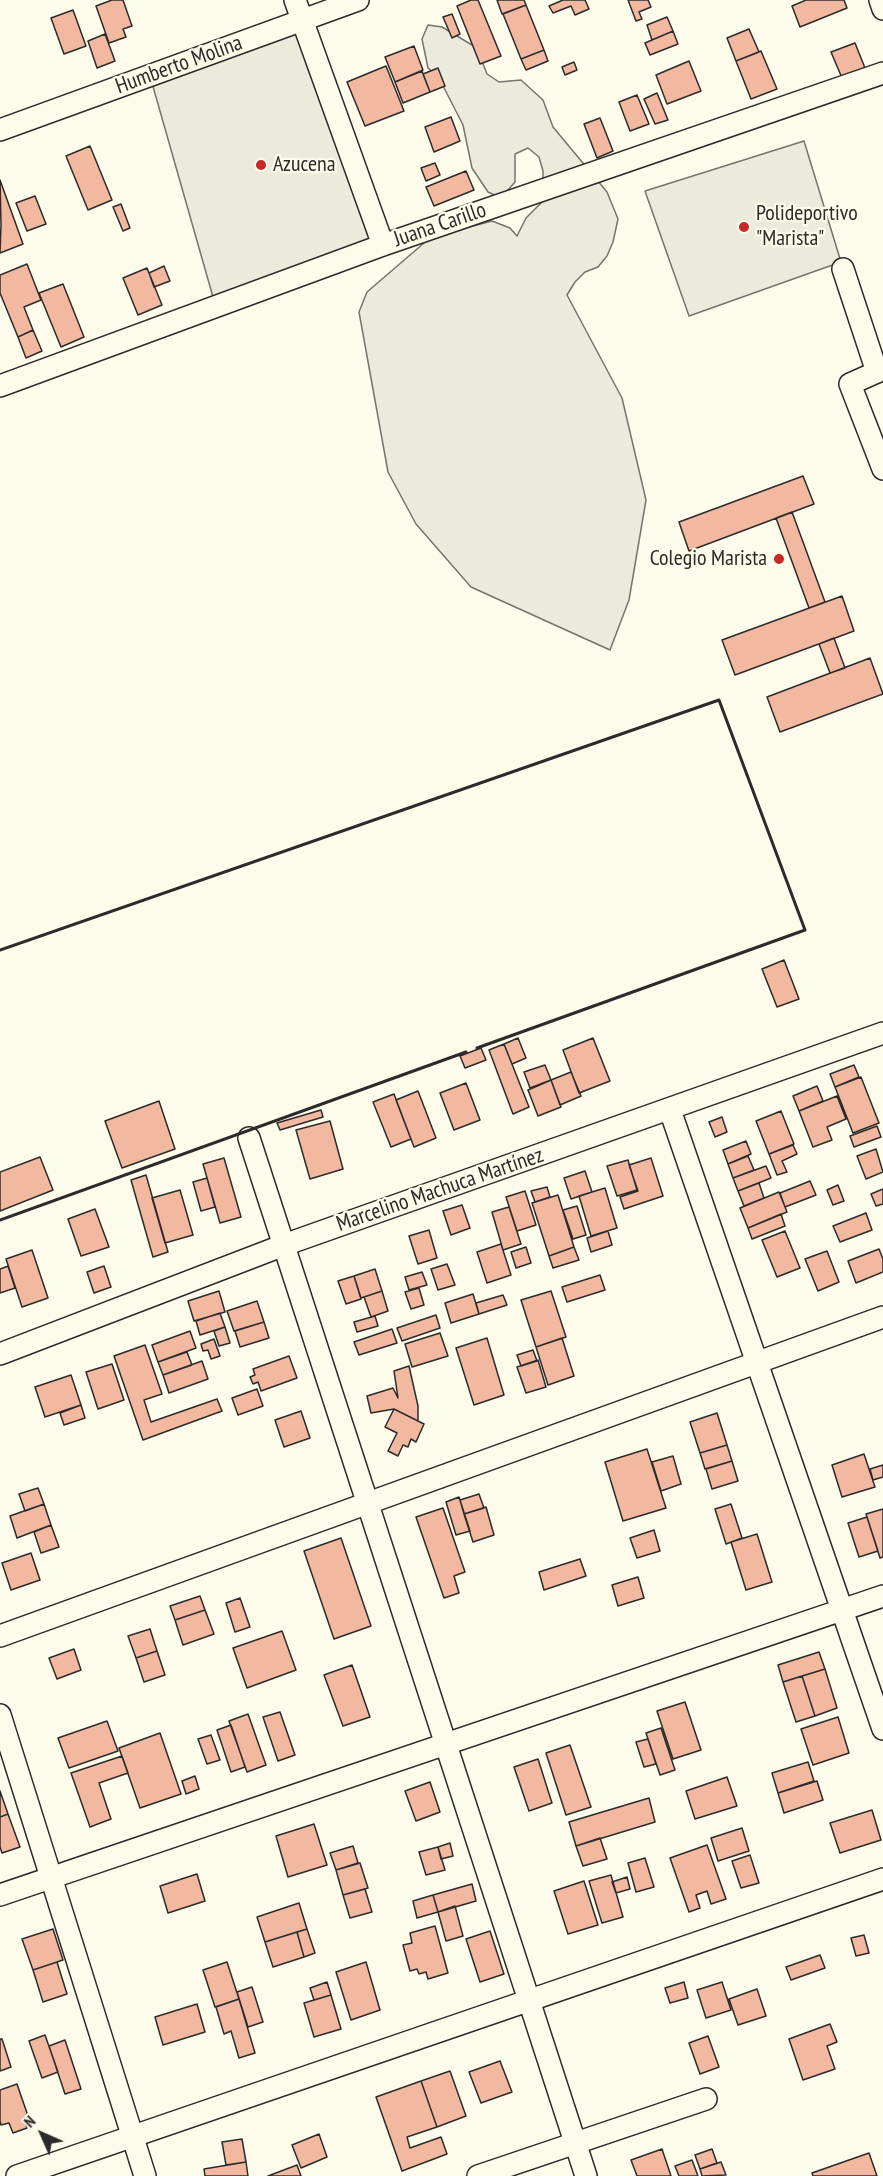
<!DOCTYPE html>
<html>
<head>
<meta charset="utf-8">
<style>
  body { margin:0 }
  #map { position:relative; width:883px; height:2176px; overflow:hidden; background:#fdfbea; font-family:"PT Sans Narrow",sans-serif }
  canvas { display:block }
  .north { position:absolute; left:12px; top:2104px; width:60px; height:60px; -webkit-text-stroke:4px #fdfbea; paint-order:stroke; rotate:315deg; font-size:16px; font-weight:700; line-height:24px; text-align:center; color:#2b2b2b }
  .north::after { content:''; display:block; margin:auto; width:21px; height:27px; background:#2b2b2b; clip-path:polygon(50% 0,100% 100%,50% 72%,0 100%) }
</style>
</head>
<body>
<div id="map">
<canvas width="883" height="2176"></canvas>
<div class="north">N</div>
</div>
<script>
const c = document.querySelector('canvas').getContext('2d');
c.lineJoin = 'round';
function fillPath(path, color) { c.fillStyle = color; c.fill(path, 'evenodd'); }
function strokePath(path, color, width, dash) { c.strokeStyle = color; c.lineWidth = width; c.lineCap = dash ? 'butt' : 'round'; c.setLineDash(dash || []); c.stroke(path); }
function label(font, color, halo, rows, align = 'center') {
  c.font = font + ' "PT Sans Narrow",sans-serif'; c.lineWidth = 4.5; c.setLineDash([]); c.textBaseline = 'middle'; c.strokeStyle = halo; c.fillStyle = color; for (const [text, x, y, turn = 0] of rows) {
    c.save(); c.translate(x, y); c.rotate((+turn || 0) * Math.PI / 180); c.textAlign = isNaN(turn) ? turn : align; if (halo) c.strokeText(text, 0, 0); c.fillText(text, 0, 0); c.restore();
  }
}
const green = new Path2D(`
  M428,25L442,27L477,48L487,74L499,82L521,80L543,100L553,127L607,192L618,219L613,242L607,256L598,267L585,272L575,282L567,295L622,398L646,500L629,600L610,650L471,587L416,524L388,472L359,312L367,292L431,237L492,221L510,228L517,236L526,218L543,201V171L539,157L528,148L515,154V182L501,198L488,192L472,168L463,125L439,78L428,68L422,39Z
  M804,141L841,262L689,316L645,191Z`);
const parking = new Path2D(`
  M299,29L377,247L213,297L152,83Z`);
const building = new Path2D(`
  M112,0H123L132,26L123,29L126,37L109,43L96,6Z
  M471,0H478L501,56L480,64L457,6Z
  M497,0H524L526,5L502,14Z
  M563,0H585L589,9L575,15L571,6L553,13L549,6Z
  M628,0H648L651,7L639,12L642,19L636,21Z
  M806,0H844L847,8L800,27L792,6Z
  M526,5L544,50L521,59L503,14Z
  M73,10L86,46L64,54L51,18Z
  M452,14L460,34L452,38L443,17Z
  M667,17L673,31L652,40L647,25Z
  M749,29L759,52L736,61L727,38Z
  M673,31L678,44L650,55L645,43Z
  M105,34L115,61L97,68L88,41Z
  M855,43L865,68L842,78L831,52Z
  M414,46L423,70L395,82L385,57Z
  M544,50L548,61L526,70L521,59Z
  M761,51L777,89L751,99L736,61Z
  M689,61L701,91L667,104L656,75Z
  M574,62L577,70L565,75L562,67Z
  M386,66L404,111L365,126L347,82Z
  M438,68L445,86L430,92L423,74Z
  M422,71L430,92L403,103L395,82Z
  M657,93L668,120L655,124L644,99Z
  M637,95L649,124L630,131L619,102Z
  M451,117L460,141L434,152L425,127Z
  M600,118L613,151L597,158L584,124Z
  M90,146L112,200L88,210L66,156Z
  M435,163L440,175L426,181L421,168Z
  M466,171L474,190L434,206L426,187Z
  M0,180L23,244L0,253L1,225Z
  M35,196L46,224L27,231L16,203Z
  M121,204L130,228L123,231L113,207Z
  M27,264L41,300L24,307L33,330L18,337L0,293V275Z
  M164,266L170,281L154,287L149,273Z
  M147,268L162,305L138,315L123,278Z
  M63,284L84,337L61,347L39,293Z
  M33,330L42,351L26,358L18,337Z
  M803,476L814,504L689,551L679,522Z
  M792,512L825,602L809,608L776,518Z
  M842,596L854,631L735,675L722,640Z
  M834,638L845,668L830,673L819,644Z
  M870,658L883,694L780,732L767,697Z
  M784,960L799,999L777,1007L762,969Z
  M518,1038L526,1058L512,1064L504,1044Z
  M593,1038L610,1081L579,1093L563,1050Z
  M504,1044L529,1107L513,1114L489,1050Z
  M481,1048L486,1060L465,1068L460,1056Z
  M545,1065L551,1080L530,1088L524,1072Z
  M854,1065L859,1077L835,1087L830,1074Z
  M571,1072L581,1096L560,1105L551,1080Z
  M861,1077L879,1123L853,1133L835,1087Z
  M551,1080L561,1107L538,1116L528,1090Z
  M466,1083L480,1120L454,1130L440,1093Z
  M817,1086L823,1101L799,1111L793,1096Z
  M418,1091L436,1138L414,1147L396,1100Z
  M394,1094L411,1139L391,1147L373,1102Z
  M837,1096L846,1119L827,1127L832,1140L813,1147L799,1111Z
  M159,1101L175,1149L122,1168L105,1121Z
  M321,1110L323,1117L280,1130L277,1123Z
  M781,1111L794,1144L769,1154L756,1121Z
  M722,1117L727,1132L715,1137L709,1122Z
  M330,1121L343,1169L310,1179L296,1130Z
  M877,1126L881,1137L854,1147L850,1136Z
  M746,1141L751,1154L728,1164L723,1150Z
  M793,1145L797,1154L782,1161L787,1172L777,1175L769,1154Z
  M876,1149L883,1172L866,1179L857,1156Z
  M748,1156L754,1170L733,1178L728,1164Z
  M40,1157L53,1190L0,1211V1172Z
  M224,1158L241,1217L220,1223L203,1164Z
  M651,1158L663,1196L624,1209L620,1197L638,1191L629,1165Z
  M628,1160L637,1190L617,1196L607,1166Z
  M766,1166L771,1178L738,1191L733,1178Z
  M585,1171L592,1192L571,1199L564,1178Z
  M146,1175L168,1252L153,1257L131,1180Z
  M207,1178L215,1207L201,1211L193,1182Z
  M810,1181L816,1195L785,1207L780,1193Z
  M759,1183L764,1198L744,1206L738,1191Z
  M838,1185L844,1201L833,1205L827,1190Z
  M547,1187L550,1197L535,1202L531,1191Z
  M605,1188L617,1228L591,1236L579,1196Z
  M883,1189V1204L876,1206L871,1194Z
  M180,1190L193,1235L165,1243L152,1198Z
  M525,1191L536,1225L517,1231L506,1197Z
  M779,1192L787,1212L748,1228L740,1208Z
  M558,1195L574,1247L549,1256L532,1203Z
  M462,1205L470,1228L451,1235L443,1211Z
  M577,1206L586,1235L573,1239L563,1210Z
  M509,1207L521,1244L503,1250L492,1212Z
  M95,1209L109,1247L81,1256L68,1219Z
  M866,1213L872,1230L840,1242L833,1226Z
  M781,1214L785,1226L752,1239L748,1228Z
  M429,1230L437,1258L418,1264L409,1236Z
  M608,1231L612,1245L591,1252L587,1238Z
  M785,1231L800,1268L777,1277L762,1240Z
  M501,1244L511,1275L487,1283L477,1252Z
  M526,1247L531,1263L516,1268L511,1252Z
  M574,1247L579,1260L553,1268L549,1256Z
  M879,1249L883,1259V1272L856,1283L848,1261Z
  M32,1250L48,1298L22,1307L6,1259Z
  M827,1251L839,1282L818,1291L805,1259Z
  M447,1264L455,1285L438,1290L431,1269Z
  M8,1266L15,1288L0,1293V1269Z
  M104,1266L111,1287L94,1293L87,1272Z
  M375,1269L382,1291L361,1298L354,1276Z
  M422,1272L427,1285L409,1290L405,1277Z
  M600,1275L605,1290L567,1302L562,1287Z
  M354,1276L361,1299L346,1304L338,1281Z
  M419,1288L424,1305L411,1309L405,1292Z
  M219,1291L225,1312L194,1321L188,1301Z
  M382,1291L388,1311L371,1317L364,1297Z
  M551,1291L566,1337L536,1347L521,1300Z
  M473,1294L479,1314L451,1323L445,1303Z
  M503,1295L507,1305L479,1314L476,1303Z
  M257,1301L264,1322L234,1331L227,1311Z
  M220,1313L225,1327L200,1335L196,1321Z
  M436,1315L440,1328L402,1341L397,1328Z
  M375,1316L378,1326L357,1332L354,1322Z
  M264,1322L269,1338L240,1347L235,1331Z
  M225,1327L230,1343L219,1346L214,1331Z
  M392,1329L397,1343L359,1355L354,1342Z
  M190,1331L196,1348L158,1362L152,1345Z
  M440,1333L448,1356L412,1367L405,1344Z
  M487,1338L504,1395L474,1405L456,1348Z
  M562,1338L574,1376L548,1385L536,1347Z
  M214,1339L220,1356L211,1359L208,1350L203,1351L201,1344Z
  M145,1345L162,1394L144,1400L151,1422L217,1399L222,1411L143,1440L114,1356Z
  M533,1350L537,1361L521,1366L517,1355Z
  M187,1352L192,1365L163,1375L158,1362Z
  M289,1356L297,1378L261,1391L258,1382L253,1384L250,1377L255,1375L253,1369Z
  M538,1360L546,1387L526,1393L517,1367Z
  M202,1361L208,1379L169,1393L163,1375Z
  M112,1364L124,1400L98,1409L86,1372Z
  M409,1366L418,1406V1421L394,1409L371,1413L367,1396L393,1388L398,1398L394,1371Z
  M71,1375L81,1405L45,1417L35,1387Z
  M257,1389L263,1406L238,1415L232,1398Z
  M81,1405L85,1418L64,1425L60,1413Z
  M394,1409L424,1424L416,1442L411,1439L408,1447L403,1445L398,1456L388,1451L397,1433L385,1427Z
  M301,1411L310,1438L284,1447L275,1420Z
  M717,1413L727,1445L700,1453L690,1422Z
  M727,1445L732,1461L705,1469L700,1453Z
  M647,1449L666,1508L623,1521L605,1462Z
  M864,1454L875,1487L842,1497L832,1465Z
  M673,1456L681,1484L661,1491L652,1462Z
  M732,1461L738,1481L712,1489L706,1469Z
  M883,1465V1477L873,1480L870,1469Z
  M38,1488L44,1504L25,1511L19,1494Z
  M479,1494L484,1508L464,1514L460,1500Z
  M459,1497L470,1531L456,1535L446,1502Z
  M44,1504L51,1525L17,1538L10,1516Z
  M731,1504L742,1538L726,1544L715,1509Z
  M486,1507L494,1535L473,1542L464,1514Z
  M443,1508L465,1572L454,1576L459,1593L444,1598L416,1517Z
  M883,1509V1557L880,1558L866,1514Z
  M867,1517L878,1551L859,1557L848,1523Z
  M51,1525L59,1547L41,1553L34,1532Z
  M654,1530L660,1551L637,1558L630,1538Z
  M757,1534L772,1582L746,1590L731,1542Z
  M341,1538L371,1626L334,1639L304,1551Z
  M31,1553L40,1580L11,1590L2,1563Z
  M580,1559L586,1576L544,1590L539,1572Z
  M638,1577L644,1598L618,1606L612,1585Z
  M200,1596L205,1610L175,1620L170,1606Z
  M240,1598L250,1627L235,1632L226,1603Z
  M205,1610L214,1634L183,1645L175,1620Z
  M150,1629L157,1651L136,1658L128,1636Z
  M282,1631L296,1670L247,1688L233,1648Z
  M74,1649L81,1670L57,1679L49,1658Z
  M157,1651L165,1675L144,1682L136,1658Z
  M819,1652L825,1669L783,1682L778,1665Z
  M352,1665L370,1717L343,1726L324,1675Z
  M825,1669L837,1708L815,1716L802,1676Z
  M802,1676L815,1716L796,1722L783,1682Z
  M685,1702L701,1750L673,1759L657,1711Z
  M280,1712L295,1755L278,1761L263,1717Z
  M248,1714L266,1765L247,1772L229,1721Z
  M838,1717L849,1753L813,1765L801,1729Z
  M107,1721L118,1751L69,1768L58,1738Z
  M231,1725L245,1767L231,1772L217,1730Z
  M661,1728L675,1770L660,1775L646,1733Z
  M160,1733L181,1794L140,1808L119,1748Z
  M211,1735L220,1760L207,1764L198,1739Z
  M648,1739L656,1764L644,1767L636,1742Z
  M570,1745L591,1807L566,1815L546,1753Z
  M122,1756L128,1773L99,1783L111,1819L90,1827L71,1773Z
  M538,1759L552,1803L529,1811L514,1767Z
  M808,1762L814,1781L778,1793L772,1773Z
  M195,1776L199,1789L186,1794L182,1781Z
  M727,1777L737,1806L695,1819L686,1791Z
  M817,1781L823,1800L784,1813L778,1793Z
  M430,1782L440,1812L416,1821L405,1791Z
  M0,1791L8,1814L0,1817Z
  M649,1798L655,1822L576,1846L569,1822Z
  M872,1810L881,1840L840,1853L830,1823Z
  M8,1814L20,1847L2,1853L0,1847V1817Z
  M314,1824L327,1865L288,1877L276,1836Z
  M742,1828L749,1851L718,1861L711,1838Z
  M600,1838L607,1859L583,1866L576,1846Z
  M450,1843L453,1856L441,1859L438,1847Z
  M707,1845L726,1899L711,1904L707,1891L696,1895L700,1908L689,1912L670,1858Z
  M353,1846L358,1863L336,1870L330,1853Z
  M438,1847L445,1870L426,1875L419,1852Z
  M750,1855L759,1883L741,1888L732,1861Z
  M645,1858L654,1887L636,1892L628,1863Z
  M360,1863L368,1888L343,1895L336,1870Z
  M197,1874L205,1901L168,1913L160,1886Z
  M611,1875L623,1917L602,1923L589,1881Z
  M627,1877L630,1889L616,1893L612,1882Z
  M584,1881L598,1925L568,1934L554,1891Z
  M472,1884L476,1901L438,1912L433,1895Z
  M365,1889L372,1912L350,1918L343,1895Z
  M433,1895L438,1912L417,1918L413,1901Z
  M299,1903L307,1929L265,1942L257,1917Z
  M455,1906L463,1936L446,1941L438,1912Z
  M435,1926L448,1973L428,1979L426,1972L419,1974L417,1969L410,1971L403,1945L412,1943L410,1933Z
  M53,1929L63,1960L33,1970L22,1939Z
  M307,1929L315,1953L304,1957L297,1932Z
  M490,1931L504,1974L480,1982L466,1939Z
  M297,1932L304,1957L273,1967L265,1942Z
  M864,1935L869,1953L856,1956L851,1938Z
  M820,1955L825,1968L791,1980L786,1967Z
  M57,1962L67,1994L43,2002L33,1970Z
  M227,1962L239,1999L215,2007L203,1970Z
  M366,1962L380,2010L351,2020L336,1972Z
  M327,1982L331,1995L314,2000L310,1988Z
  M684,1982L688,1998L670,2003L665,1988Z
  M722,1982L731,2010L706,2018L697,1990Z
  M252,1987L263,2022L248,2027L237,1992Z
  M757,1989L766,2016L738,2025L729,1999Z
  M331,1995L341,2029L314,2037L304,2003Z
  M239,1999L255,2053L239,2058L231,2031L224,2034L216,2007Z
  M197,2004L205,2032L163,2045L155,2017Z
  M830,2024L837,2042L827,2046L835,2069L803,2080L789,2039Z
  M45,2035L58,2072L42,2078L29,2041Z
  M708,2036L719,2067L700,2074L689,2043Z
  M0,2039H2L11,2067L0,2071Z
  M65,2040L81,2089L65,2094L49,2046Z
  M500,2061L512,2092L481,2103L469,2072Z
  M450,2071L466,2116L437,2127L421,2081Z
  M421,2081L437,2127L407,2137L410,2148L441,2137L447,2154L402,2171L376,2097Z
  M17,2084L28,2116L24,2118L27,2128L13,2133L9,2123L1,2125L0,2121V2090Z
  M319,2134L327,2157L301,2168L292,2145Z
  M242,2139L246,2162L226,2165L222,2142Z
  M662,2149L671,2176H637L631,2160Z
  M712,2149L717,2163L700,2169L695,2155Z
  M869,2153L877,2176H813L812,2173Z
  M692,2160L698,2176H679L675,2166Z
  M246,2162L248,2176H205L204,2169Z
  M721,2162L726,2175L702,2176L700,2169Z
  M297,2165L301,2176H268Z`);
const street = new Path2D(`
  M295,0L383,245
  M880,0L883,9
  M0,130L358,0
  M843,269L877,372L850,384L883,469
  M0,386L383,245L883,73
  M670,1110L883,1729
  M249,1138L586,2176
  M0,1354L284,1245L883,1033
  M0,1636L883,1317
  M0,1715L145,2176
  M0,1895L883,1596
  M17,2176L883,1879
  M478,2176L706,2099`);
const wall = new Path2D(`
  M0,950L719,700L805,930L477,1048
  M0,1220L466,1052`);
const markers = [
  [261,165,6,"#c62828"],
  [744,227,6,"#c62828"],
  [779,559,6,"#c62828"]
];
const streetNames = [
  ["Humberto Molina",179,65,-20],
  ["Juana Carillo",440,225,-19],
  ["Marcelino Machuca Martínez",440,1190,-19]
];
const poiNames = [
  ["Azucena",273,165],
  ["Polideportivo",756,214],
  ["\"Marista\"",756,239],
  ["Colegio Marista",767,559,"right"]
];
fillPath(green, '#ecebdb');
strokePath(green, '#74746e', 1.5);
fillPath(parking, '#eceadb');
strokePath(parking, '#74746e', 1.5);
fillPath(building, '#f2b8a0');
strokePath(building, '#2b2b2b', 1.5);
strokePath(street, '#2b2b2b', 24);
strokePath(street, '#fdfbea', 21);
strokePath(wall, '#2b2b2b', 3);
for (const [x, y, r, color] of markers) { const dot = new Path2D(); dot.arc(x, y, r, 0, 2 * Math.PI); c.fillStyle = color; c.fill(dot); strokePath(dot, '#fdfbea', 2); }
label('22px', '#2b2b2b', '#fdfbea', streetNames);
label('22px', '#2b2b2b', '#fdfbea', poiNames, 'left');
</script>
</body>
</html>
